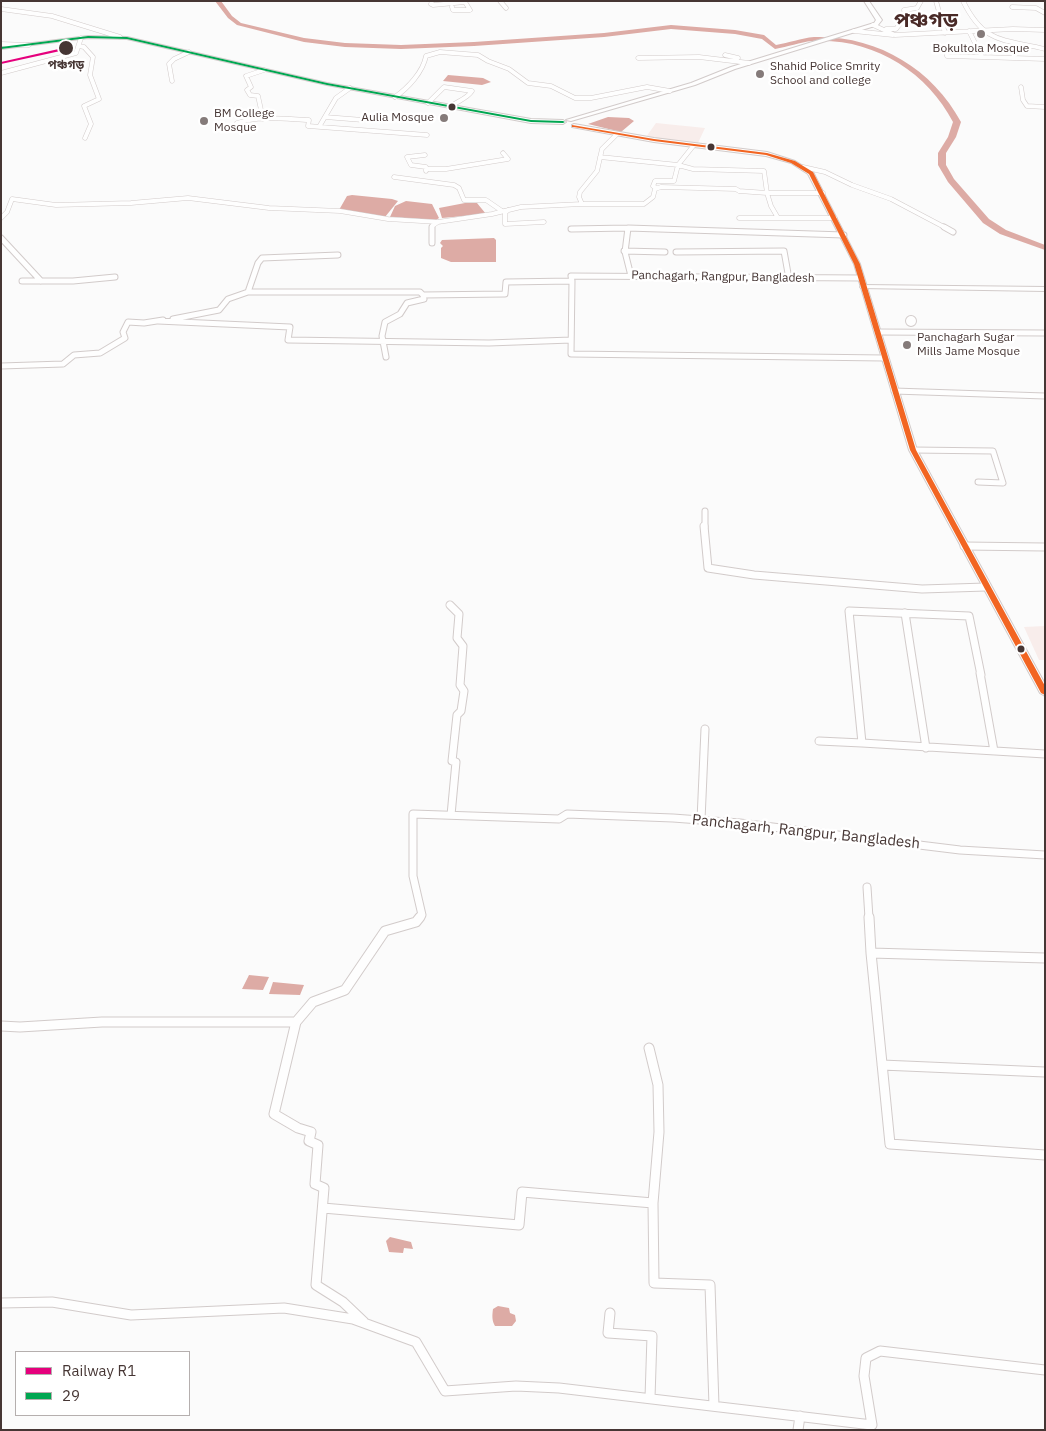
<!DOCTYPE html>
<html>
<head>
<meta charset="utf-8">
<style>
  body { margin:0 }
  #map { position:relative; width:1046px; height:1431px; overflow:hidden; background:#fbfbfb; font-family:"IBM Plex Sans",sans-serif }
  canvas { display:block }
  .frame { position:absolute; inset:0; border:2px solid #463634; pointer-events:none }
  .legend { position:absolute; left:15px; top:1351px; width:175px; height:65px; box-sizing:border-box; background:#fff; border:1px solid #b5afae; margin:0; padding:6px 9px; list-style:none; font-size:15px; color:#463634 }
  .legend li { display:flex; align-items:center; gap:10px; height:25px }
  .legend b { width:25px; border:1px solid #b5afae }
</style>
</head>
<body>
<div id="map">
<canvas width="1046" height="1431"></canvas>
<div class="frame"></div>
<ul class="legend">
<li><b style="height:6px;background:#e5007d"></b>Railway R1</li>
<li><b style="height:6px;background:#00a651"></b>29</li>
</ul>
</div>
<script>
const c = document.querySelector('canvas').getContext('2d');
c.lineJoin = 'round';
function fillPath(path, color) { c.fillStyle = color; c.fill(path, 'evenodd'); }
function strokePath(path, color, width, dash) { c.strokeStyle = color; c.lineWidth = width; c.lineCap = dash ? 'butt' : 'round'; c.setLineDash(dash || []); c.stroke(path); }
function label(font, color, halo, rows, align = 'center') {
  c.font = font + ' "IBM Plex Sans","Noto Sans Bengali",sans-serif'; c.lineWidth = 5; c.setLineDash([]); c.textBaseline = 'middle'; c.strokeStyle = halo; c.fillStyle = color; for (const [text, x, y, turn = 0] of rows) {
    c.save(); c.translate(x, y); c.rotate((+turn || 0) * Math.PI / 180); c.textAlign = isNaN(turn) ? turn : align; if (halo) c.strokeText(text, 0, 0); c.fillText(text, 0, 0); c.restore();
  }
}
const built = new Path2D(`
  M656,123L705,128L698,143L646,137Z
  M1045,626V660H1039L1024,627Z`);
const water = new Path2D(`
  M448,75L483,78L491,82L482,85L443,81Z
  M608,117L629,118L634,121L621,132L588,124Z
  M352,195L392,199L398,201L385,217L339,210L347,196Z
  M406,201L432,204L439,218L436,220L390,217L395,206Z
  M465,203H477L486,214L442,218L439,208Z
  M494,238L496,240V262H451L441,258V248L443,246L440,243L442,240Z
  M249,975L269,977L263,990L242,989Z
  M273,982L304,985L300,995L269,994Z
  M390,1237L411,1242L413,1249L404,1248L403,1253L389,1252L386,1241Z
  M498,1306L509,1308L510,1313L515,1315L516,1321L512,1326H495C492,1321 492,1316 493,1309Z`);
const river = new Path2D(`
  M215,1H221L232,16L241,23L304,38L345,43L401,45L474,42L604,33L671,25L735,30L764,35L776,45C789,43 801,38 814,37C876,35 932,68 961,122L956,137L946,153V165L954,179L989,219L1006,230L1045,245V250L1000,234L983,223L948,182L938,165V153L948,137L953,122C927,71 871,37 812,41C800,42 788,47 775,49L762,39L735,34L671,29L604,37L474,46L401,49L345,47L304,42L237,25L228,18Z`);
const minorFar3 = new Path2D(`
  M432,1L431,4L433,5L465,2L470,10H453L452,7
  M500,1L506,8
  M936,1L945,33
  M963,1C984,44 1003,39 1045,49
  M1012,7L1036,8L1045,13
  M1,9L52,16L120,37
  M873,25L895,35L1013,29L1045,30
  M886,29H896L905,17L904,10L917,8L921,1
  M854,31L893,35
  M969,31L982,57L1045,59
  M1,44L29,45
  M79,46L84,47L93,57L90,75L99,99L84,106L91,124L85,138
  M946,51L947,56L982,57
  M725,55L738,58
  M638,58L699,57L749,63
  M1,73L76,53L81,38
  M172,81L169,64L174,59L189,52
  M1021,87L1023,100L1027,106L1045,107
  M395,97C408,88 423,72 426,56L440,52L478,55L488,61L509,69L528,83L551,86L575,98H591L647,87L670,91
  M428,103L444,87L472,91C467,99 457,101 450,107
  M325,117L363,120
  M263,119L258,96L250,95L247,90L251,87L246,76L264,70
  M237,123C261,115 285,119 309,120L308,126L427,135
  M319,127L336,98L350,88
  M694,145L678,165L693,169L764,171L767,193H823
  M425,155L407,157L411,165L426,167V171
  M600,157L678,165L674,181H655L653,186L656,188
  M803,167L825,172L852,185L891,199L946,228
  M427,169H446L508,159L503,153
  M394,177L454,185L459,188L464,200H486L502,211
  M582,204H644L653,197L655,189L661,187L736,189L739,191L767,193L771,206L778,218
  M508,210L505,213V224L544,222
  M1,218L7,212L12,199L56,205L131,203L188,198L269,208L340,211L388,219L438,222L492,214L521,207L582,204L579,197L580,192L597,171L602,149L617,134
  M739,218H835
  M432,228V226L438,222
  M612,228H628
  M628,228H637`);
const minorFar2 = new Path2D(`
  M432,227V243
  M944,227L953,232
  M571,229L628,228
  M1,238L41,281
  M624,251L665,252
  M676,252L784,251L789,279
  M338,255L262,258L258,263L248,292H420L423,295L505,294L506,282L572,281L571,276L861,278
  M631,276L625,252L628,228L844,235
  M22,281H73L115,277
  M572,281L571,354L884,358
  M908.5 321a2.5 2.5 0 1 1 5 0a2.5 2.5 0 1 1-5 0Z
  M173,319L219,310L228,299L248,292
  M158,321L290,327L288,340L489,343L571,340
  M877,332L1045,333
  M386,357L382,336L385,322L400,314L407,303L424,299L423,295
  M1,366L63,364L74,355L100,353L125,338L123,332L128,322L144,323L163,320
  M894,391L1045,396
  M913,450L993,451L1003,483L978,482
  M705,527V511`);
const minorFar1 = new Path2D(`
  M704,526L708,568L754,575L922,589L986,587
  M964,546L1045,547
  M450,605L459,614L457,638L463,646L460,685L464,691L461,711L457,715L452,761L456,762L451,815
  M905,613L926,748
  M980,673L994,751
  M981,675L969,616L849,611L862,743L1045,754
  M819,741L862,743
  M701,820L705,729
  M867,887L869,918
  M419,918L422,915L413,876V814L559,819L567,814L673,818L740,823L960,850L1045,855`);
const minor = new Path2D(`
  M869,917L871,953
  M1045,958L871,953L890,1144L1045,1155
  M296,1022L274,1114L298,1128L311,1132L309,1141L318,1145L315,1184L324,1188L316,1285L343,1302L364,1322
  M1,1026L20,1027L102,1022H296L313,1002L345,990L385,931L416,922L420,917
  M882,1065L1045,1072
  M653,1203L654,1283L710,1285L714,1406
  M323,1208L519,1225L522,1192L653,1203L659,1132L658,1085L649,1048
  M1,1303L52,1302L131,1315L284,1308L353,1319L416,1342L445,1391L516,1386L559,1388L872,1425L864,1376L866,1358L880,1351L1045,1370
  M610,1313L608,1333L652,1336L650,1398
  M798,1430L800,1416`);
const major = new Path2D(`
  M88,36L127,37L327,83L531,119L563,120L566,122L563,124L531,123L327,85L127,39L88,38L1,49V47Z
  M863,285L1045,287V291L861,288L860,287Z`);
const highway = new Path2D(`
  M864,1H869L882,20L878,25L735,69L695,85L571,121L566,120L691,83L731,67L874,23L876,20Z
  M574,124L654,138L767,152L795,161L813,172L860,264L917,450L1045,684V696L1040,693L909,450L854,264L808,174L791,163L766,156L654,142L572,127V125Z`);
const bus1 = new Path2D(`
  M88,36L127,37L327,83L531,120L563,121L565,122L563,123L531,122L327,85L127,39L88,38L1,49V47Z`);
const bus2 = new Path2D(`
  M572,125L654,139L767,153L795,161L813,172L860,264L916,450L1045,686V695L1041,693L910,450L854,264L809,174L791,163L766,155L654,141L574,127H572Z`);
const rail1 = new Path2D(`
  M72,46H74V48L1,64V62Z`);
const markers = [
  [981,34,5,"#857b7a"],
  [66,48,8,"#463634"],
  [760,74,5,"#857b7a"],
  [452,107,4.5,"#463634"],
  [444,118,5,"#857b7a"],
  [204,121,5,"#857b7a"],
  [711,147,4.5,"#463634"],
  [907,345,5,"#857b7a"],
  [1021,649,4.5,"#463634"]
];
const farPoinames = [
  ["Bokultola Mosque",981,49,"center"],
  ["Shahid Police Smrity",770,67],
  ["School and college",770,81],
  ["BM College",214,114],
  ["Mosque",214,128],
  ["Aulia Mosque",434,118,"right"],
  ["Panchagarh Sugar",917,338],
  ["Mills Jame Mosque",917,352]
];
const farStopnames = [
  ["পঞ্চগড়",66,66]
];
const farStreetnames = [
  ["Panchagarh, Rangpur, Bangladesh",723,277,1]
];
const streetNames = [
  ["Panchagarh, Rangpur, Bangladesh",806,832,6]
];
const farTownnames = [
  ["পঞ্চগড়",926,21]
];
fillPath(built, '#f8edeb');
fillPath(water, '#ddaba5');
fillPath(river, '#ddaba5');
strokePath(minorFar3, '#d2cbca', 5);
strokePath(minorFar2, '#d2cbca', 7);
strokePath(minorFar1, '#d2cbca', 9);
strokePath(minor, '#d2cbca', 11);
strokePath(major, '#d2cbca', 2);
strokePath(highway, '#d2cbca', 2);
strokePath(minorFar3, '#fefefe', 4);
strokePath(minorFar2, '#fefefe', 5);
strokePath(minorFar1, '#fefefe', 7);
strokePath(minor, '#fefefe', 9);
fillPath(major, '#fefefe');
fillPath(highway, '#fefefe');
fillPath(bus1, '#00a651');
fillPath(bus2, '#f26522');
fillPath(rail1, '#e5007d');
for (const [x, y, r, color] of markers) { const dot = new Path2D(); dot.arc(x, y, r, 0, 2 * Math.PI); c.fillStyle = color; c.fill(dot); strokePath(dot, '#fff', 2); }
label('12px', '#463634', '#fff', farPoinames, 'left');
label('bold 12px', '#463634', '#fff', farStopnames);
label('12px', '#463634', '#fff', farStreetnames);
label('15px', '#463634', '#fff', streetNames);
label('bold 21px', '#492a27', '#fff', farTownnames);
</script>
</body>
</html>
